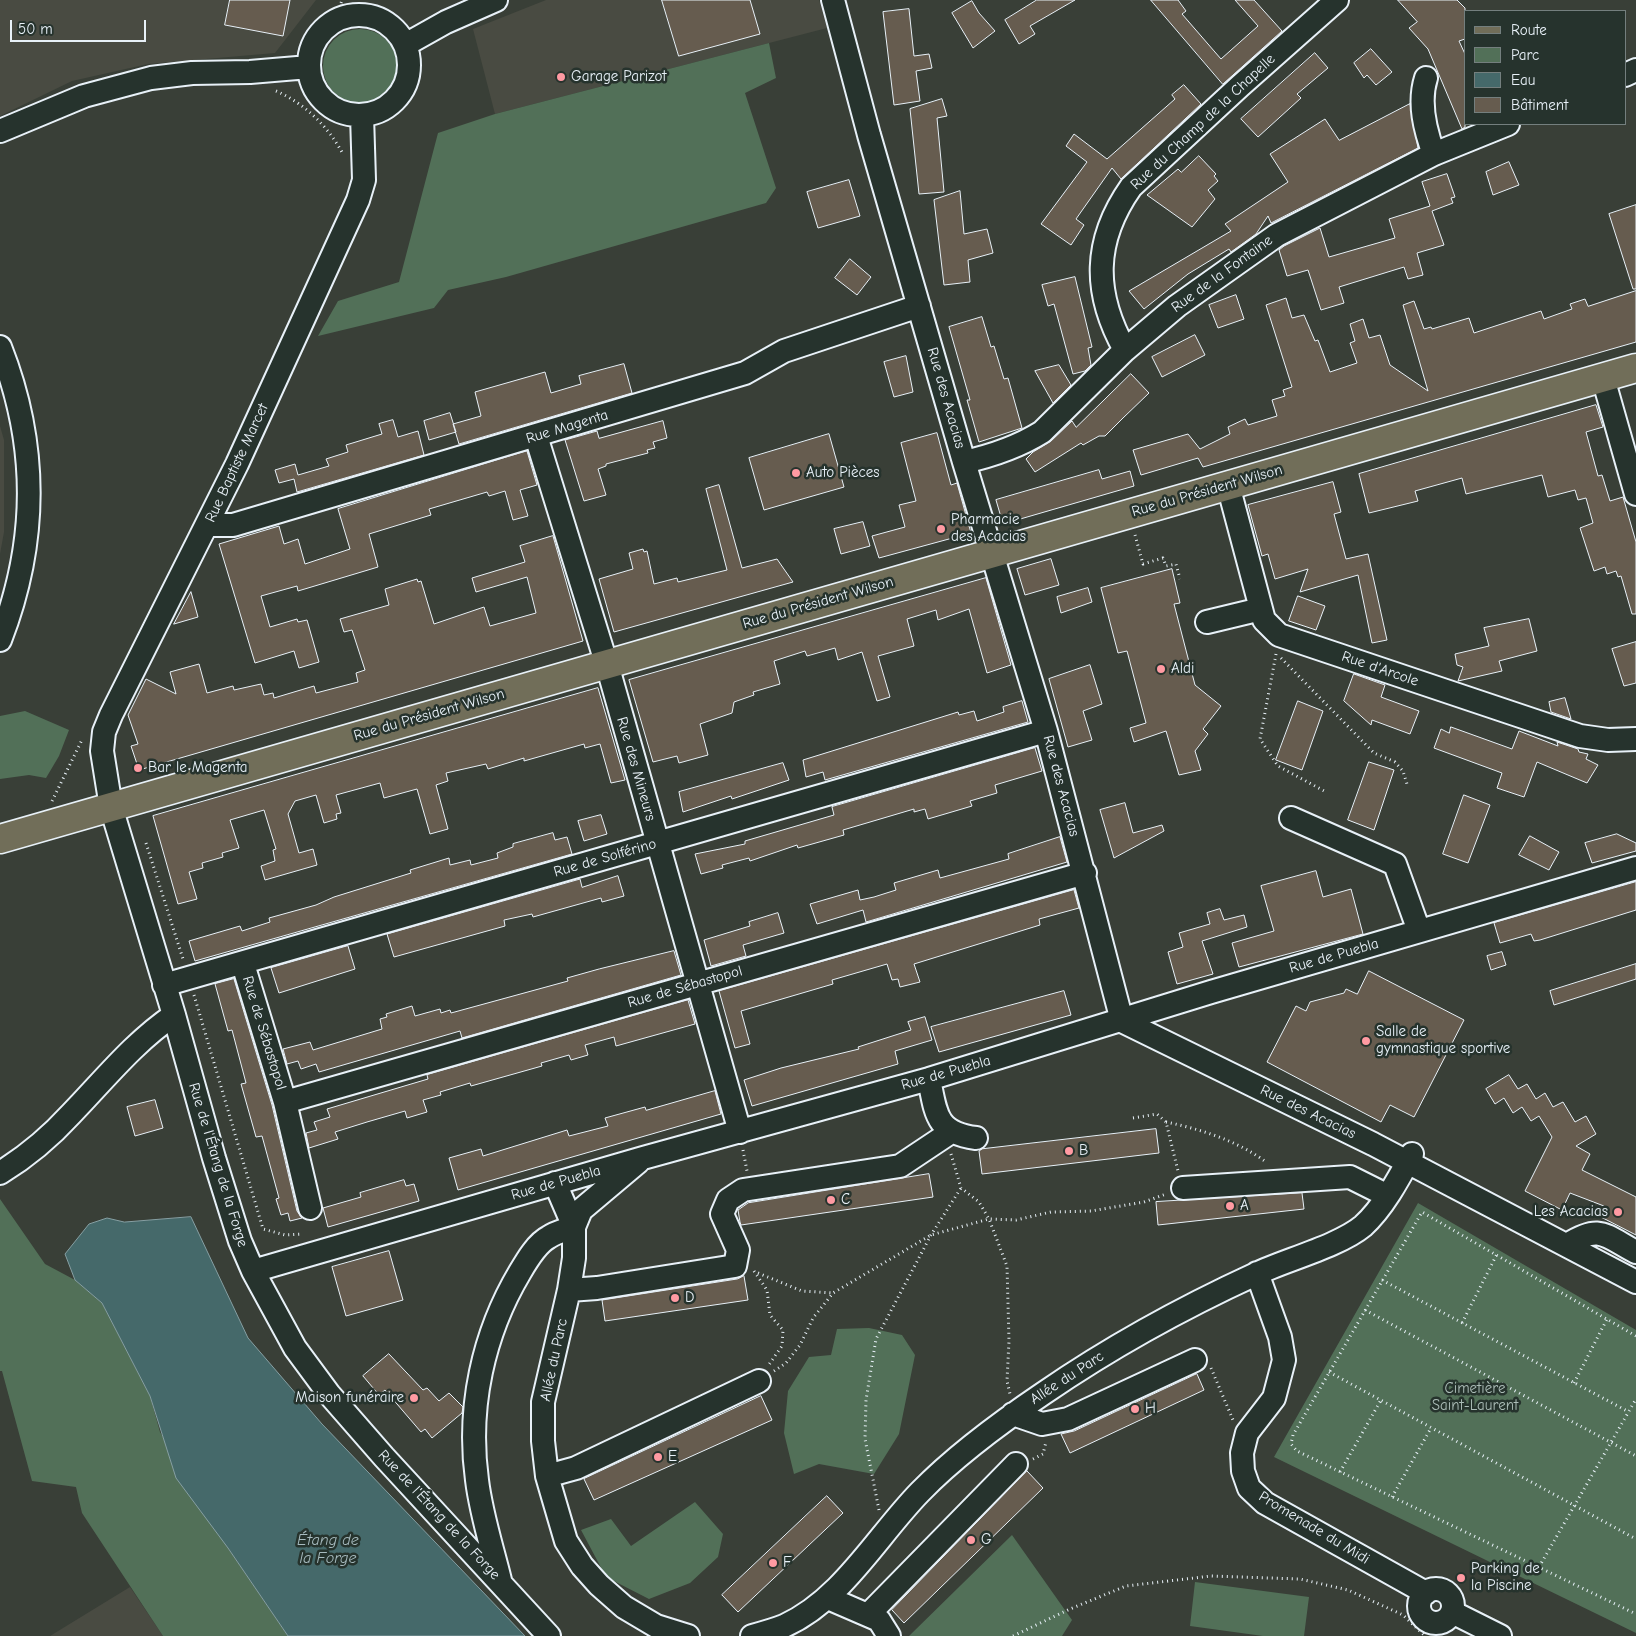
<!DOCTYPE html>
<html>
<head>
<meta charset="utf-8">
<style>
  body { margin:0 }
  #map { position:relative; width:1636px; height:1636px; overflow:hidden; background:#393f37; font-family:"Comic Neue",sans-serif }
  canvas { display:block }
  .legend { position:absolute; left:1464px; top:10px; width:162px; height:115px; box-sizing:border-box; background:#26332d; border:1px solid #747f7e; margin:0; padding:6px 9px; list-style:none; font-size:15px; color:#e8f1f8 }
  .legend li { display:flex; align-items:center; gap:10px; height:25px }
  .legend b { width:25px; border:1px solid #747f7e }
  .scale { position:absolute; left:10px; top:20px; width:136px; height:22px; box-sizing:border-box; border:2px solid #e8f1f8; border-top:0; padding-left:6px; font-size:15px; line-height:18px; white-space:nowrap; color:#e8f1f8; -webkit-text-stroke:4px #26332d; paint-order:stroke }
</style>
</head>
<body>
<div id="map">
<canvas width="1636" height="1636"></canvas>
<ul class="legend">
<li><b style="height:6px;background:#716e59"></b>Route</li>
<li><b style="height:14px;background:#527058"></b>Parc</li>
<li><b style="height:14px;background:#45696a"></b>Eau</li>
<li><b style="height:14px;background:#665c4f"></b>Bâtiment</li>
</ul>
<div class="scale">50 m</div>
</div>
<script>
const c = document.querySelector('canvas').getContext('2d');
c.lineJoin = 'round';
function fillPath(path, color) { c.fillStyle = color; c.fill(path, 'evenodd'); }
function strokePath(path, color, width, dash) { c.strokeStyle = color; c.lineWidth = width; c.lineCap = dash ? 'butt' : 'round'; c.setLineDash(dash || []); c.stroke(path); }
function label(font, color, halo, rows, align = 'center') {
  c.font = font + ' "Comic Neue",sans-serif'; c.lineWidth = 5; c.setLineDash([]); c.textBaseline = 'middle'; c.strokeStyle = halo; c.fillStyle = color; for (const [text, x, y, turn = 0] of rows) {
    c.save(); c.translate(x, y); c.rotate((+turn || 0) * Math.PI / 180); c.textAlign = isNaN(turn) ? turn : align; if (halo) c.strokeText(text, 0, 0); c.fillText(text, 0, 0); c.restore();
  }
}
const built = new Path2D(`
  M0,0H316L275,53L148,64L72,81L0,116Z
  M546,0H819L827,28L495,114L473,29Z
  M0,426L4,440V532L0,554Z
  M130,1587L163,1636H50Z`);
const green = new Path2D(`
  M323 66a37 37 0 1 1 74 0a37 37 0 1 1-74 0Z
  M769,43L776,78L745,93L776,188L766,203L506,277L448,290L434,308L318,336L338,301L399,282L438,133L495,114Z
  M25,711L69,730L59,756L46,778L29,775L0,779V716Z
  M0,1199L45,1264L75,1280L102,1303L150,1396L160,1432L228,1548L288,1636H163L82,1513L76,1487L32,1481L2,1371H0Z
  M1418,1203L1636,1330V1633L1274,1457Z
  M869,1328L902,1335L915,1355L899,1434L874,1474L819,1464L794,1474L784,1433L788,1391L809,1357L831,1355L837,1329Z
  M695,1502L723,1534L718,1557L690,1583L649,1599L606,1577L581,1530L611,1519L631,1546Z
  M1012,1535L1072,1620L1062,1636H909Z
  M1195,1582L1309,1597L1304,1636H1263L1190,1626Z`);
const water = new Path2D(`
  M191,1217L248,1338L322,1424L525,1636H288L228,1548L176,1478L150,1396L102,1303L75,1280L65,1254L89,1224L107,1218L124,1222Z`);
const building = new Path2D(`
  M230,0H290L283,36L225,25Z
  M662,0H750L760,34L679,56Z
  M1037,0H1075L1030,26L1035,34L1019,44L1005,20Z
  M1151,0H1178L1186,11L1182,14L1221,59L1258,26L1235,0H1254L1282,31L1223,84Z
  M1398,0H1457L1465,8V39L1459,41L1465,54V127L1462,129L1428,49L1409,28L1417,22Z
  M972,1L979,13L995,31L973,48L952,13Z
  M909,9L914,56L929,54L932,68L916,71L920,101L894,105L883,12Z
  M1371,49L1392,72L1376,85L1367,75L1364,78L1354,63Z
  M1315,53L1328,68L1297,94L1301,98L1258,137L1241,119Z
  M1184,85L1201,104L1121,179L1112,168L1076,219L1084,225L1071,245L1041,224L1087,162L1066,146L1074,134L1107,159L1175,99L1172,95Z
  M942,99L947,116L937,118L944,192L919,194L910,109Z
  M1410,104L1418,148L1271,223L1268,216L1256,234L1231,252L1229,249L1188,274L1144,309L1129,291L1231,231L1225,224L1288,182L1270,154L1325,119L1339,140Z
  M1199,156L1216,174L1214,176L1218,181L1208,190L1215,199L1192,227L1147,195L1178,169L1181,172Z
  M1509,162L1519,185L1493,195L1486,172Z
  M1447,174L1455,197L1451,198L1453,203L1432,211L1444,245L1417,253L1423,275L1408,279L1404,267L1339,287L1344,303L1321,310L1308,270L1287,276L1279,250L1284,246L1320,228L1329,257L1395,238L1389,219L1430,206L1422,182Z
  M849,180L860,216L818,228L807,192Z
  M960,191L964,234L987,229L993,253L968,260L970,282L944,285L934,200Z
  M1636,205V289H1633L1609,214Z
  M850,259L871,277L857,295L835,278Z
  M1075,277L1092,347L1088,348L1091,365L1085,371L1073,374L1054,304L1048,306L1042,285Z
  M1636,291V342L1203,467L1198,458L1141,475L1133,450L1188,434L1200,449L1230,434L1228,427L1245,419L1248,425L1277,416L1272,400L1285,396L1283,390L1292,387L1266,305L1286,298L1292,318L1304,315L1315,341L1318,340L1330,372L1357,363L1350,343L1355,341L1350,324L1363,319L1369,338L1380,335L1390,365L1428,391L1403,305L1414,301L1424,329L1431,327L1432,329L1469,318L1474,333L1541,311L1544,319L1572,309L1570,304L1585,299L1588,306Z
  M1236,295L1244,319L1218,328L1209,305Z
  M982,317L991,347L994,346L1004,379L1008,378L1022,428L979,442L967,400H970L949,327Z
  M1195,335L1205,355L1162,377L1152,357Z
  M906,356L913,392L894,397L884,362Z
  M624,364L632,393L459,444L453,424L481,416L475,392L545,372L551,393L581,384L579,376Z
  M1059,365L1071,385L1053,403L1035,371Z
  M1131,374L1149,393L1123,418L1105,436H1099L1083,445L1081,443L1035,472L1026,459L1033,452L1051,441L1072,421L1076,427Z
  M1596,405L1603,427L1586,432L1598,476L1602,475L1610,501L1623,497L1636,542V614H1632L1621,576L1618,577L1616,571L1607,574L1605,567L1594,571L1580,528L1593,523L1586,498L1578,500L1575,490L1548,497L1542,475L1466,494L1462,478L1415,491L1418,501L1369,513L1359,474Z
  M450,413L456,432L429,440L424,421Z
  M393,420L398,437L418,431L424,455L297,492L294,479L279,483L275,470L295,464L298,475L329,466L326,459L348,452L346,445L382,434L379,424Z
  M663,421L667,438L653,442L655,448L647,450L648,453L606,464V466L598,469L606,495L584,501L565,440L597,431L599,438Z
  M937,433L951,485L957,483L971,533L879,558L872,536L905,527L899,505L916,501L901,443Z
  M829,434L844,487L764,510L749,458Z
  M527,451L537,485L520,490L528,516L513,520L505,491L489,496L487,492L429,509L431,515L369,534L378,567L298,591L297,586L261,596L270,627L297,619L298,622L307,620L319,662L299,668L294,651L255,663L219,544L279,526L284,544L298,539L305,564L350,549L338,509Z
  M1099,470L1102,479L1130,471L1134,486L1003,524L996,500Z
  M1333,482L1341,512L1334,514L1346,559L1368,554L1387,640L1372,643L1358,575L1300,592L1308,569L1275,579L1268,554L1262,556L1248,505Z
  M719,485L742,568L777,559L793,582L614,632L599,579L633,569L629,553L643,549L644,552L647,551L654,584L677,578L678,582L727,570L706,489Z
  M863,522L870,546L841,554L834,529Z
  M553,536L583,641L139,770L131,746L138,744L128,715L146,679L176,694L170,672L199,664L207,693L233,686L234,690L261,684L264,695L273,693L274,698L314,686L316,693L358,682L356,673L365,670L352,630L344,632L340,619L389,605L385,589L417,579L418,582L421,581L434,624L484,607L490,626L536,613L527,577L476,592L472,578L525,562L520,546Z
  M1051,559L1059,585L1025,595L1017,569Z
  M1172,569L1180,603L1174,604L1195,685L1221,706L1203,729L1208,734L1195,751L1201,770L1179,775L1166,731L1134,742L1130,728L1146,723L1127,651L1118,653L1101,588Z
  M986,578L1011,665L987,673L969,609L938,620L936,610L907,619L914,646L878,656L890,697L877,701L862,652L838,660L835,648L807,656L805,651L774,661L780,684L753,692L754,695L734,702L732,713L700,724L708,755L679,763L677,756L653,762L629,680Z
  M1088,588L1092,602L1061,613L1057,597Z
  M191,592L198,617L174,624Z
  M1298,596L1325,606L1316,630L1289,621Z
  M1529,619L1537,651L1499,661L1502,671L1458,681L1463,667L1457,665L1455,654L1489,646L1484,628Z
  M1636,642V683L1624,686L1612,649Z
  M1090,665L1102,704L1083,711L1092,740L1068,747L1049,679Z
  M1354,674L1385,685L1381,697L1419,711L1410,734L1372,720L1371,725L1344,701Z
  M598,688L625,780L611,783L600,744L585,748L584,744L524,761V758L488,769L486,764L446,773L448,781L436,785L448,829L430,834L417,789L384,798L380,783L336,795L341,813L336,814L337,819L324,823L316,795L295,801L288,814L299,853L313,849L317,865L265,880L261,866L275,861L273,850L276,849L264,810L230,820L239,848L222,853L223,857L202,863L203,868L189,872L197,899L178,904L153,816Z
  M1565,698L1571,719L1551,712L1549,702Z
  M1022,701L1028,722L825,780L823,772L806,777L803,760L958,712L959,715L974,711L977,721L1004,712L1003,707Z
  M1298,701L1323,711L1302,770L1276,760Z
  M1451,727L1512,749L1519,731L1558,746L1557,742L1578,749L1579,752L1588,754L1586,759L1598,765L1587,783L1537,762L1524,797L1497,788L1502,773L1434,748L1441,729L1449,733Z
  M1035,748L1042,771L995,785L997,793L970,801L972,806L928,819L925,809L914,812V809L843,830L844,835L798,848L797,845L750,861L749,858L722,865L723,868L701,874L695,854L745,844V841L834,815L832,807Z
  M1369,762L1394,770L1374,830L1348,820Z
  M783,763L789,780L732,799L731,796L683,812L679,792Z
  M1464,795L1490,805L1468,863L1443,854Z
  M1125,803L1133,833L1162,825L1164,831L1114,858L1100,810Z
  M601,815L607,834L584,841L578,821Z
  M553,833L555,840L567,837L572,854L195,961L189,941L240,926L242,931L270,922L269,918L316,905L334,897L411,873L410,870L449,858L450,865L470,860L471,865L498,858L497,853L513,847V844Z
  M1617,834L1636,843V851L1592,863L1585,843Z
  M1530,836L1559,852L1549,870L1519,855Z
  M1060,837L1067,862L866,922L863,910L817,924L810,904L858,890L860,900L874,897L896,890L894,883L938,870L940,878L1009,859L1008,854Z
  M1316,871L1323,897L1351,889L1363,934L1239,967L1232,943L1274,931L1261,886Z
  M618,876L624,896L602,902L601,898L533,917L532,914L504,920L505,926L394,957L387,934L580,879L582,887Z
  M1636,882V910L1540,940L1534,941L1531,934L1500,943L1494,923Z
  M1074,890L1079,908L1039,919L1040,925L914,964L920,982L900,987L898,979L892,980L887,964L832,980L833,984L741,1011L750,1044L735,1048L719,991Z
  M1220,909L1224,920L1244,915L1247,927L1202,941L1213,974L1177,984L1168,952L1183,947L1179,933L1210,924L1207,913Z
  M778,913L784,933L743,945L746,956L711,966L704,940L750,926L749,922Z
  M348,946L355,969L279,993L271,968Z
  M674,951L681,975L462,1038L460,1031L319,1072L316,1064L301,1069L298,1061L287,1064L283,1049L310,1042L313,1050L382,1029L380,1019L387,1017L386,1014L412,1006L415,1016L440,1009L441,1013L450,1010L451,1013L568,981L567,978L599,969Z
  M1502,952L1506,965L1491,970L1487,956Z
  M1636,964V979L1554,1005L1550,991Z
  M1369,971L1464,1020L1414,1117L1390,1105L1381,1122L1267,1062L1296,1006L1306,1011L1310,1002L1344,993L1346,989L1357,994Z
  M234,979L272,1105L297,1211L302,1218L290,1221L288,1213L281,1215L276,1199L279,1198L262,1136L256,1137L241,1084L246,1083L232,1030L228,1031L215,984Z
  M1064,991L1071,1015L939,1052L931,1027Z
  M688,1000L695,1024L616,1046L614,1037L585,1045L588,1055L571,1060L569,1055L541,1063L542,1066L471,1086L470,1083L440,1092L441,1095L423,1100L427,1112L407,1118L405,1111L367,1122L335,1132L338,1139L309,1148L306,1133L317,1130L314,1122L330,1117L327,1109L428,1079L427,1075Z
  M925,1017L932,1040L895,1051L898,1064L752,1106L744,1080L781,1068L859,1049L858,1047L911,1030L908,1022Z
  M1509,1075L1518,1089L1527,1084L1536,1099L1545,1093L1553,1107L1563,1102L1575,1122L1586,1116L1596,1134L1576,1146L1590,1154L1582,1170L1636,1197V1235L1599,1216L1604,1206L1570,1193L1562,1210L1525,1191L1552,1137L1539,1116L1531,1121L1522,1107L1513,1113L1504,1098L1495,1104L1486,1089Z
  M715,1091L721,1114L458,1190L449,1158L481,1149L483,1156L567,1130L569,1136L608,1126L605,1118L645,1107L646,1110Z
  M155,1100L163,1128L135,1136L127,1107Z
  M1156,1129L1159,1153L982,1174L979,1151L982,1149Z
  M929,1174L933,1197L741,1225L740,1222L738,1210L748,1203Z
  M404,1180L406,1186L414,1184L419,1201L328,1227L323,1208L361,1197L360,1193Z
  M1302,1193L1304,1209L1158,1225L1156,1202Z
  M389,1251L403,1300L346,1316L332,1267Z
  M744,1276L748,1300L605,1321L602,1300L737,1279Z
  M389,1354L423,1390L427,1388L439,1401L449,1393L463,1407L462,1413L432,1438L425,1429L421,1432L385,1390L379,1395L363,1376Z
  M1197,1374L1204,1390L1070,1453L1061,1434L1074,1431Z
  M761,1396L772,1420L594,1500L584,1479Z
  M1027,1471L1043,1488L904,1623L892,1610Z
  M827,1496L843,1513L738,1612L722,1595Z`);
const path = new Path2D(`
  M335,22L342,0
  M276,91C304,103 328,126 343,154
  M1135,535L1143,564L1163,558L1166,566L1176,564L1180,579
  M1276,654L1260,739L1278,766L1326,792
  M1281,658L1374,753L1395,762L1403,771L1407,784
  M52,801L82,740
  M146,843L183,959
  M194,995L263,1229L285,1235L302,1234
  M1133,1118L1157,1114L1166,1122L1178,1171
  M1166,1122C1200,1129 1238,1141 1266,1162
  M743,1150L747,1171
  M951,1154L961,1188L979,1202L989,1219L1007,1266L1009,1341L1007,1381L1010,1394
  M754,1271L767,1290L770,1315L783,1330L782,1346L768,1366
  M758,1273L802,1291L833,1293
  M1382,1280L1629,1412
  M1365,1310L1636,1456
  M1462,1323L1497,1254
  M1636,1336L1422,1212L1293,1435L1291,1444L1297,1451L1636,1614
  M1211,1368L1233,1420
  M774,1371L786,1363L800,1345L813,1318L833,1293L931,1235L989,1219L1016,1220L1051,1212L1091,1211L1144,1202L1166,1194
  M1329,1372L1636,1539
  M1574,1383L1607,1319
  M1033,1459L1043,1454L1046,1442
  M1340,1472L1381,1400
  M1392,1497L1431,1428
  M879,1510L865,1439L866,1400L876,1339L931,1235L961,1188
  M1539,1567L1636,1399
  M1013,1636L1070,1609L1126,1586L1211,1576L1300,1579L1348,1590L1403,1615L1425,1636`);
const minor = new Path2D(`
  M833,0L869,135L964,462L1046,731L1122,1021L1373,1144L1636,1282
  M309 65a50 50 0 1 1 100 0a50 50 0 1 1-100 0Z
  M405,45L446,22L496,0
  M1625,75L1636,70
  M1426,78C1418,103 1425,130 1434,154
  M362,115L364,180L358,200L237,464L111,715L104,732L102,751L111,807L174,1015L214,1158L240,1241L253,1271L295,1348L329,1394L384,1457L549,1636
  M0,131L84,96L151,78L192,73L250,72L309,67
  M0,347C39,446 38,542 0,640
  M1125,350C1093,293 1093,241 1131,187L1240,86L1337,0
  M1603,378L1636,494
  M536,436L610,675L740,1132
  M964,462C991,456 1018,447 1042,432L1125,350L1177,306L1277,235L1434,154L1508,124
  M1228,485L1264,620L1279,635L1580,736L1608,740L1636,739
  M208,525H233L745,373L784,351L919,306
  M1207,622L1261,609
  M1291,818L1395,864L1419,931
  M243,964L285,1102L310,1208
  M164,985L1046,731
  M929,1079C936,1114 936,1133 976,1138
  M285,1102L1085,873
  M638,1162L581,1210L574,1227V1258L569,1290L543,1402V1441L547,1476L566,1541L582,1566L599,1585L624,1607L656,1626L688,1636
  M0,1173C26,1157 50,1137 71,1114C104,1080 134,1042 174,1015
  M555,1183L574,1227
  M1183,1188L1350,1177L1386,1195
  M1567,1245C1600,1224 1604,1235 1636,1252
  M253,1271L643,1158L929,1079L1211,992L1636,868
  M1257,1273L1280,1337L1284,1360L1274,1398L1247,1433L1242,1453L1243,1471L1249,1488L1265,1503L1426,1593
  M569,1290L597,1288L735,1266L738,1250L722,1214L728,1200L743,1190L900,1166L951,1132
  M1013,1414L1042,1424L1068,1419L1195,1360
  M547,1476L576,1468L759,1381
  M500,1580C492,1547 481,1514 477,1480C467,1408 483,1334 520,1272C527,1260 537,1243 549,1237C556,1232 566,1230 574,1227
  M1419 1606a17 17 0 1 1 34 0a17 17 0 1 1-34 0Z
  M828,1598L879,1620L889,1636
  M1452,1612L1500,1636
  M868,1615L1016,1464
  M752,1636C763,1633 774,1630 784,1626C842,1600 877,1536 920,1492C957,1454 1001,1422 1044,1393C1111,1347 1182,1308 1256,1274C1285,1260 1339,1246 1363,1226C1383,1208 1399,1178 1412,1154`);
const major = new Path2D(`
  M0,839L1636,368`);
const markers = [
  [561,77,5,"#ff9aa2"],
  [796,473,5,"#ff9aa2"],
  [941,529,5,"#ff9aa2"],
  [1161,669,5,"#ff9aa2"],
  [138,768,5,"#ff9aa2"],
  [1366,1041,5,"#ff9aa2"],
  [1069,1151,5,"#ff9aa2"],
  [831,1200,5,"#ff9aa2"],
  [1230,1206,5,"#ff9aa2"],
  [1618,1212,5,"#ff9aa2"],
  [675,1298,5,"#ff9aa2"],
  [414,1398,5,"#ff9aa2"],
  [1135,1409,5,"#ff9aa2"],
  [658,1457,5,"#ff9aa2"],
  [971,1540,5,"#ff9aa2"],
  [773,1563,5,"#ff9aa2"],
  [1461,1578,5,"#ff9aa2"]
];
const poiNames = [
  ["Garage Parizot",571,77],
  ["Auto Pièces",806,473],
  ["Pharmacie",951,520],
  ["des Acacias",951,537],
  ["Aldi",1171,669],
  ["Bar le Magenta",148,768],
  ["Salle de",1376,1032],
  ["gymnastique sportive",1376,1049],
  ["B",1079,1151],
  ["C",841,1200],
  ["A",1240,1206],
  ["Les Acacias",1608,1212,"right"],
  ["D",685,1298],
  ["Maison funéraire",404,1398,"right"],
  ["H",1145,1409],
  ["E",668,1457],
  ["G",981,1540],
  ["F",783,1563],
  ["Parking de",1471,1569],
  ["la Piscine",1471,1586]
];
const streetNames = [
  ["Rue du Champ de la Chapelle",1203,122,-43],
  ["Rue de la Fontaine",1222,274,-36],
  ["Rue des Acacias",946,398,74],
  ["Rue Magenta",567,427,-17],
  ["Rue Baptiste Marcet",237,463,-65],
  ["Rue du Président Wilson",1207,491,-16],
  ["Rue du Président Wilson",818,603,-16],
  ["Rue d'Arcole",1380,669,19],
  ["Rue du Président Wilson",429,715,-16],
  ["Rue des Mineurs",636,769,74],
  ["Rue des Acacias",1061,786,75],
  ["Rue de Solférino",605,858,-16],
  ["Rue de Puebla",1334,956,-16],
  ["Rue de Sébastopol",685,987,-16],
  ["Rue de Sébastopol",264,1033,73],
  ["Rue de Puebla",946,1073,-16],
  ["Rue des Acacias",1308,1112,26],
  ["Rue de l'Étang de la Forge",218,1165,73],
  ["Rue de Puebla",556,1183,-16],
  ["Allée du Parc",554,1360,-78],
  ["Allée du Parc",1067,1378,-33],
  ["Rue de l'Étang de la Forge",439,1515,47],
  ["Promenade du Midi",1314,1528,31]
];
const parkNames = [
  ["Cimetière",1475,1389],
  ["Saint-Laurent",1475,1406]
];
const waterNames = [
  ["Étang de",328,1540],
  ["la Forge",328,1558]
];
fillPath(built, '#494b42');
fillPath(green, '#527058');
fillPath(water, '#45696a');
strokePath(water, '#869fa3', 1);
fillPath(building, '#665c4f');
strokePath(building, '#e8f1f8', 1);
strokePath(minor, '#e8f1f8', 26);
strokePath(major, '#e8f1f8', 31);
strokePath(path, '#e8f1f8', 3, [1, 4]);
strokePath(minor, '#26332d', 22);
strokePath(major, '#716e59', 28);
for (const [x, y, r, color] of markers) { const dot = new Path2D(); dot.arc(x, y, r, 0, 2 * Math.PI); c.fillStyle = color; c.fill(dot); strokePath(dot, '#26332d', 2); }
label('15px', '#e8f1f8', '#26332d', poiNames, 'left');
label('15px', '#e8f1f8', '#26332d', streetNames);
label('15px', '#acbdb8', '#26332d', parkNames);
label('italic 16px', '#a7bbbf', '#26332d', waterNames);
</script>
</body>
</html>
